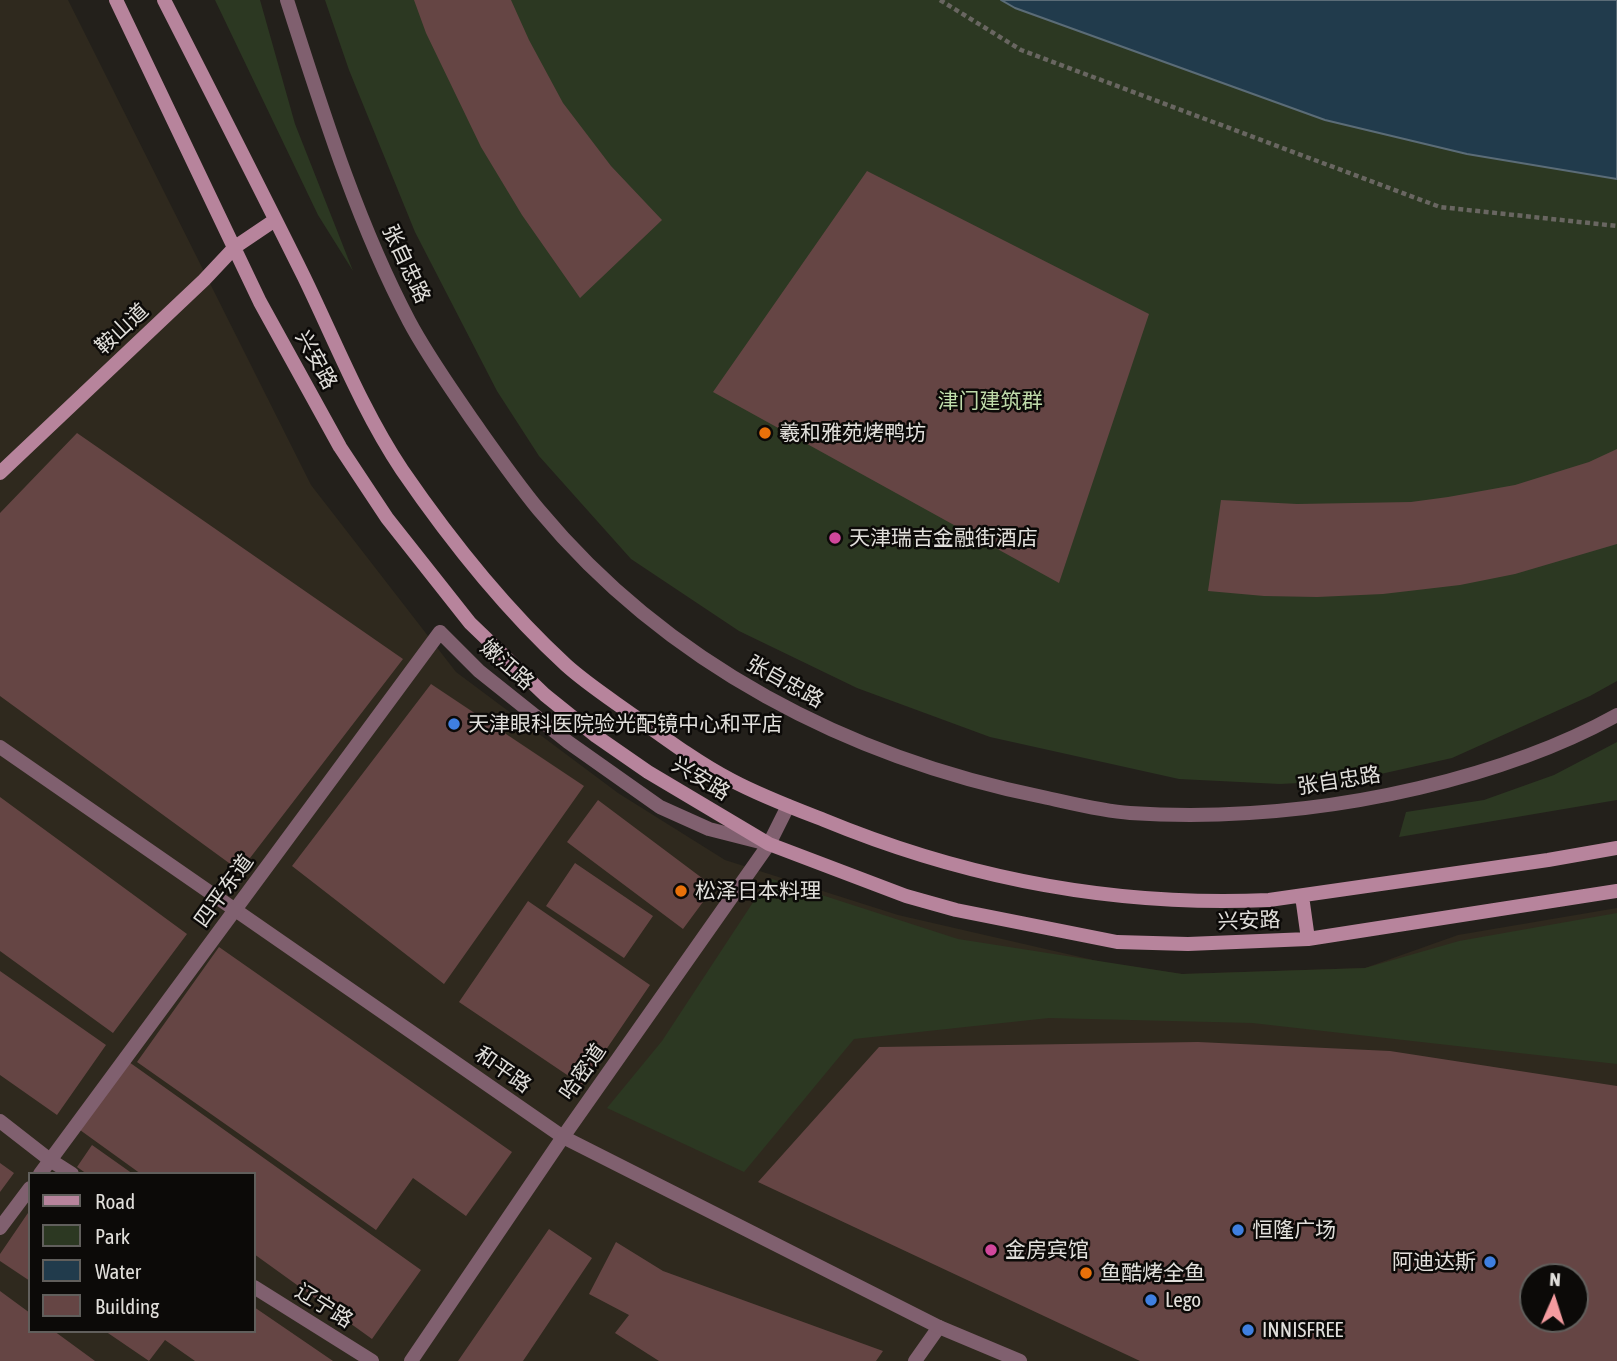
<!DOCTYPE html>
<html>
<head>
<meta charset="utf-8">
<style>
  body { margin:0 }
  #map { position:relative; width:1617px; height:1361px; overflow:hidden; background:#23201b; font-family:"Asap Condensed",sans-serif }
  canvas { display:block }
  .legend { position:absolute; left:28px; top:1172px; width:228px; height:161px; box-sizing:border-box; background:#0c0a08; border:2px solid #615f5c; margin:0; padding:9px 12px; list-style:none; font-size:21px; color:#e1dfdb }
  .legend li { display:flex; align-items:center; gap:14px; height:35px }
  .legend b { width:35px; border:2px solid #615f5c }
  .north { position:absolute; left:1519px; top:1263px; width:70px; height:70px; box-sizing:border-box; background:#0c0a08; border:2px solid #615f5c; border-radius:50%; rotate:3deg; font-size:19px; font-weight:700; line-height:28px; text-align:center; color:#e1dfdb }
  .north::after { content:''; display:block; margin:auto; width:24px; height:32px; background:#f49b9f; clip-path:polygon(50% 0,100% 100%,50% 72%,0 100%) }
</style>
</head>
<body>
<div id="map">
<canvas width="1617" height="1361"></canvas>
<ul class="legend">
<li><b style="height:9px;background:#b7849c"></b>Road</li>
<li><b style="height:19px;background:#2c3822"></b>Park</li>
<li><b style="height:19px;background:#213b4c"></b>Water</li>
<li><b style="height:19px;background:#654544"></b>Building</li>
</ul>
<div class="north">N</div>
</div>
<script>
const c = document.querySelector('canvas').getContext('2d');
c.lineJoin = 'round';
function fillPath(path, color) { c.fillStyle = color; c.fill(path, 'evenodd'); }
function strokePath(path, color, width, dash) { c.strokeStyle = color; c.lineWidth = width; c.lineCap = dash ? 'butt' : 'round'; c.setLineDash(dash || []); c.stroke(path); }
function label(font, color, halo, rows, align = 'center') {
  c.font = font + ' "Asap Condensed","Noto Sans SC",sans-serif'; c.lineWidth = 5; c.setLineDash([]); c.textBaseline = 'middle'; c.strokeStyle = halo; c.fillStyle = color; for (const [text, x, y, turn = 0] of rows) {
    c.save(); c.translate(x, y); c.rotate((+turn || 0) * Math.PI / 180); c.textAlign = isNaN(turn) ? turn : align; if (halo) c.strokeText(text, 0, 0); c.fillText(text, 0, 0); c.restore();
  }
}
const built = new Path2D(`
  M0,0H68L311,485L456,672L618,793L725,860L898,915L1102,962L1182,974L1365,968L1458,935L1617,908V1361H0ZM30,1174H254V1331H30ZM1533,1277H1575V1319H1533Z`);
const green = new Path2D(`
  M215,0H260L295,124L353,271L318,215Z
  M325,0H1617V681L1590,696L1452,758L1354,780L1280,784L1179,779L990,737L857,688L739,631L631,559L539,456L497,391L415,232L349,70Z
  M1617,742V800L1399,837L1406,812L1484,800L1554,775Z
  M769,878L958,939L1182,974L1365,968L1459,941L1617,913V1064L1252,1023L1049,1018L854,1039L744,1172L607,1108L662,1041Z`);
const water = new Path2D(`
  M1001,0H1617V179L1467,154L1325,120L1015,8Z`);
const building = new Path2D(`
  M414,0H511L529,40L563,103L611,166L662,220L580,298L522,215L481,147L426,33Z
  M867,171L1149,314L1059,583L713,392Z
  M77,433L403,659L240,871L0,696V513Z
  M1617,449V544L1515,574L1460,585L1383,594L1317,597L1264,596L1208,591L1221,500L1297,504L1411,502L1448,497L1515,485L1589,462Z
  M431,684L584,786L444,984L292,866Z
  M0,797L187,934L113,1033L0,951Z
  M598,800L714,887L683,929L567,842Z
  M575,863L653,916L624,958L546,906Z
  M528,901L650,985L582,1085L459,1002Z
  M219,947L512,1152L466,1216L413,1178L376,1230L137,1062Z
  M0,971L106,1045L57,1115L0,1075Z
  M1198,1042L1390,1051L1617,1086V1361H1140L758,1182L879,1047ZM1533,1277H1575V1319H1533Z
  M129,1062L421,1270L372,1339L254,1254V1174H141L80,1130Z
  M92,1145L133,1174H87L77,1167Z
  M0,1163L14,1173L0,1192Z
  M30,1210V1281L0,1261V1254Z
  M549,1229L592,1258L523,1361H458Z
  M616,1242L663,1271L883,1351L876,1361H659L615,1333L629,1315L589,1294Z
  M0,1291L30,1313V1331H54L95,1361H0Z
  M254,1307L333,1361H195L165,1340L149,1361L105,1331H254Z`);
const path = new Path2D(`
  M940,0L1021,50L1440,207L1617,226`);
const service = new Path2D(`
  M915,1361L939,1327`);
const pedestrian = new Path2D(`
  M0,747L563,1137L939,1327L1020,1361`);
const minor = new Path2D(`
  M0,1121L50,1160L72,1174
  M40,1174L440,632L479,671L568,742L660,807L709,829L764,843
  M0,1228L30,1188
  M254,1287L372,1361`);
const tertiary = new Path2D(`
  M287,0C322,109 356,220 409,321C427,355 450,387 471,418C493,449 515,481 539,510C667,664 849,758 1043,797C1071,803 1101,811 1130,813C1226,819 1325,810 1419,788C1486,772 1556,749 1617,715
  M411,1361L563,1137L769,844L788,806`);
const secondary = new Path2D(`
  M116,0L260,302L340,447L387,518L470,623L545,695L596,736L648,772L685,794L769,844L906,896L956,910L1117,942L1188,944L1308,939L1617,891
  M164,0C211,92 258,184 304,277C335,341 362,410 402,470C450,540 504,608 566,665C587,684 612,700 634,716C666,739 697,762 731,780C761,796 793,808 824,820C967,879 1114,907 1269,900L1548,860L1617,848
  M0,473L204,280L235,247L275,220
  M1302,896L1308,939`);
const markers = [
  [765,433,7,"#e8710a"],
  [835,538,7,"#d1479c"],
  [454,724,7,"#3f7fe0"],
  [681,891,7,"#e8710a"],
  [1238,1230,7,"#3f7fe0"],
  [991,1250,7,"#d1479c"],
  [1490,1262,7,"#3f7fe0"],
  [1086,1273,7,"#e8710a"],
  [1151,1300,7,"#3f7fe0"],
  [1248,1330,7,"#3f7fe0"]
];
const streetNames = [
  ["张自忠路",406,264,65],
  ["鞍山道",122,329,-43],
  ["兴安路",316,360,61],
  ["嫩江路",507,665,41],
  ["张自忠路",785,682,29],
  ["兴安路",701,779,31],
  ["张自忠路",1339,781,-9],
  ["四平东道",224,891,-54],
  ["兴安路",1249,921,-2],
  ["和平路",503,1070,35],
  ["哈密道",583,1072,-55],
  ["辽宁路",324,1306,32]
];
const parkNames = [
  ["津门建筑群",990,401]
];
const poiNames = [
  ["羲和雅苑烤鸭坊",779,433],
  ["天津瑞吉金融街酒店",849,538],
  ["天津眼科医院验光配镜中心和平店",468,724],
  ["松泽日本料理",695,891],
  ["恒隆广场",1252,1230],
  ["金房宾馆",1005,1250],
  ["阿迪达斯",1476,1262,"right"],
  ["鱼酷烤全鱼",1100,1273],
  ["Lego",1165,1300],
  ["INNISFREE",1262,1330]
];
fillPath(built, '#2f291e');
fillPath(green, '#2c3822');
fillPath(water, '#213b4c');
strokePath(water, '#5b6c77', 2);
fillPath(building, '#654544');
strokePath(path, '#696661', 4.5, [5, 3.5]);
strokePath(service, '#80606f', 14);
strokePath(pedestrian, '#80606f', 14);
strokePath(minor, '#80606f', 14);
strokePath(tertiary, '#80606f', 14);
strokePath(secondary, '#b7849c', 14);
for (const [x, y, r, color] of markers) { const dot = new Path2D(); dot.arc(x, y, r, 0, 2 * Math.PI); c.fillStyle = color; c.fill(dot); strokePath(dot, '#0c0a08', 2.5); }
label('21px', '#e1dfdb', '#0c0a08', streetNames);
label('21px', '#bfdcaa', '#0c0a08', parkNames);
label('21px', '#e1dfdb', '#0c0a08', poiNames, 'left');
</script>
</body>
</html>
